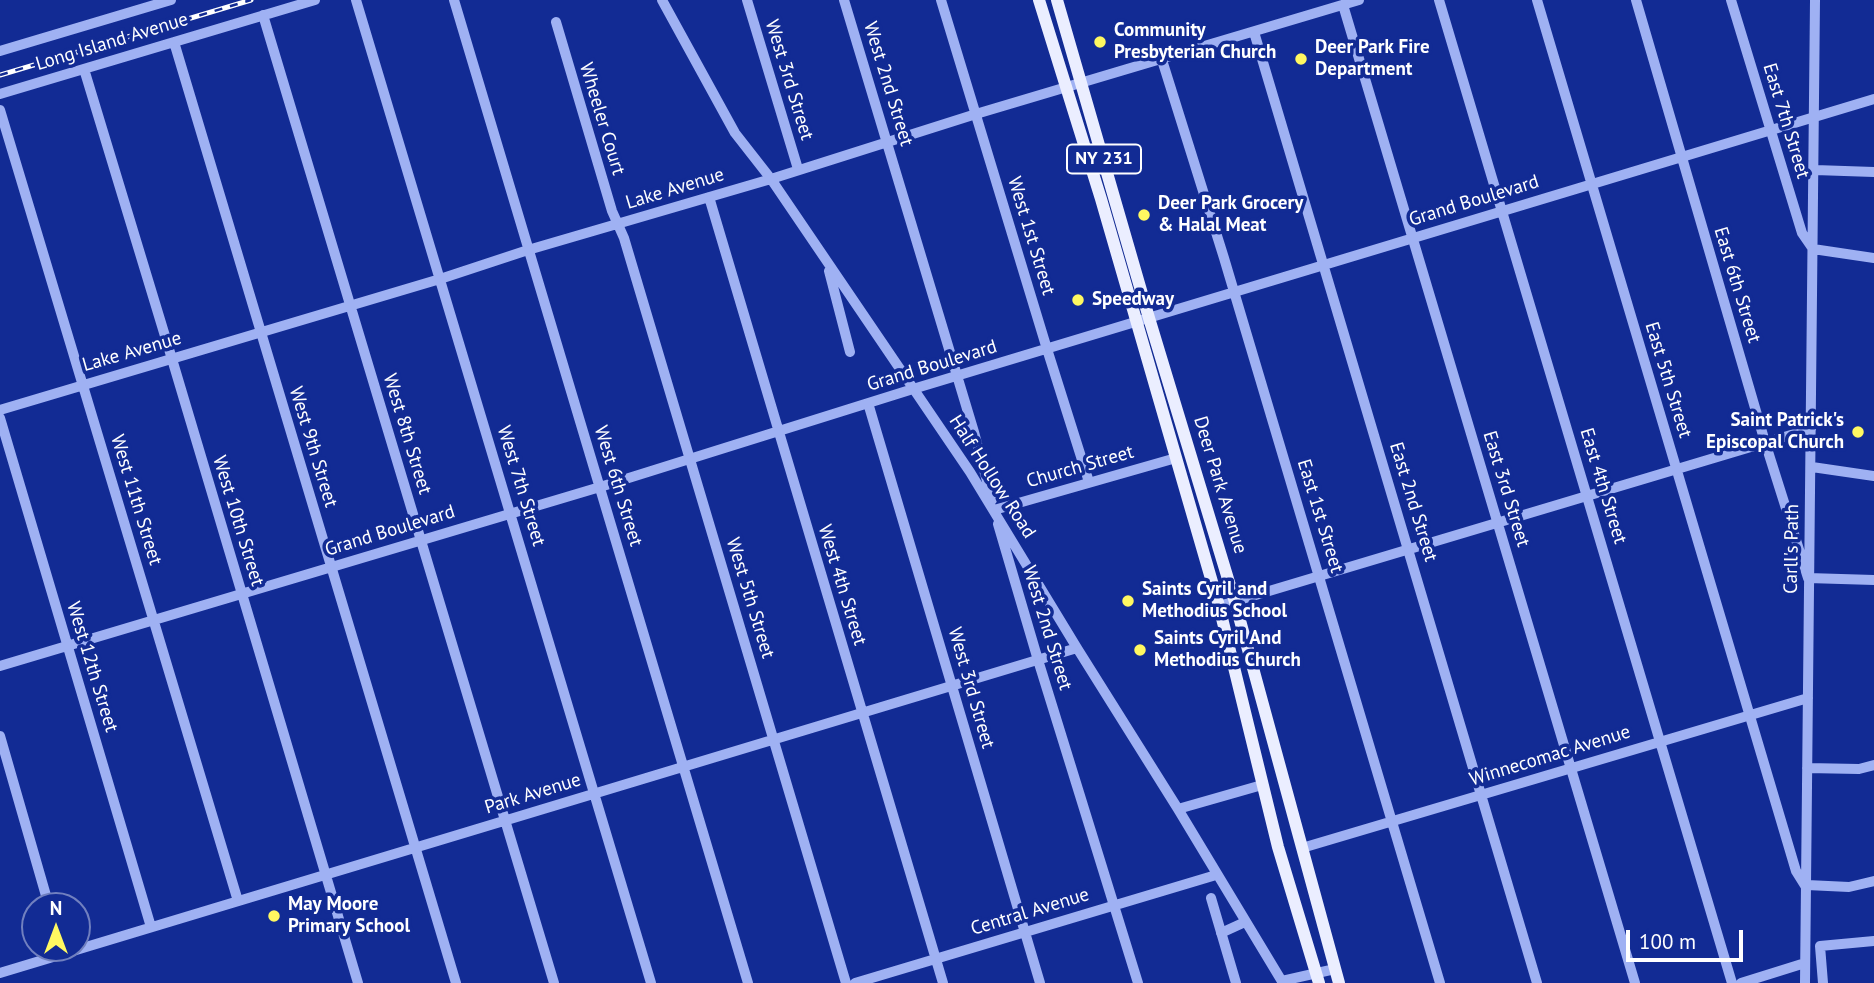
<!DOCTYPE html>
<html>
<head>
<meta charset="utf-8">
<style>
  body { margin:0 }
  #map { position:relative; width:1874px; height:983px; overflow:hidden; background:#122b94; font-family:"PT Sans",sans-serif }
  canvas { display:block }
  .north { position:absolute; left:21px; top:892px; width:70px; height:70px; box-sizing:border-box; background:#122b94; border:2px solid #7180bf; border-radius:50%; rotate:0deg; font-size:19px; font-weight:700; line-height:28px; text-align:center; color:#fff }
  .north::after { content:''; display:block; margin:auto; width:24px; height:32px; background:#fff861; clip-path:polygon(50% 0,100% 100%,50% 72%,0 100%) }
  .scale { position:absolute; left:1626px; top:930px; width:117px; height:32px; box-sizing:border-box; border:4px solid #fff; border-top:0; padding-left:9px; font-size:21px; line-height:24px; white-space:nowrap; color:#fff; -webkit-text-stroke:5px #122b94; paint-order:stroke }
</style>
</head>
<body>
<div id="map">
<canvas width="1874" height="983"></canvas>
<div class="north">N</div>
<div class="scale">100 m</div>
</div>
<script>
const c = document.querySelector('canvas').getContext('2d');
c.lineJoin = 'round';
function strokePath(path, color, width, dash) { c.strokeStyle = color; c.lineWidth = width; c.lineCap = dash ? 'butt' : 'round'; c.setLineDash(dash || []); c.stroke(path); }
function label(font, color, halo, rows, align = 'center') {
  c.font = font + ' "PT Sans",sans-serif'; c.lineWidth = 7; c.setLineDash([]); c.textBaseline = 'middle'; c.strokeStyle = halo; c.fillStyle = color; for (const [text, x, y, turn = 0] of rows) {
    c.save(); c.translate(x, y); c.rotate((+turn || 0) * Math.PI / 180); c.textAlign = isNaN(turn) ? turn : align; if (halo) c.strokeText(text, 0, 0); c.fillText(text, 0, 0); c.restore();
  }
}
const minor = new Path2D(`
  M356,0L651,983
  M454,0L748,983
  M662,0L735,133L771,179L970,472L1077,648L1178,809L1283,983
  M747,0L798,169
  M844,0L974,432L992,500
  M941,0L1047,349L1089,482
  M1439,0L1732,983
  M1537,0L1796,871L1806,887
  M1636,0L1765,442L1808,578L1874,580
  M1731,0L1802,233L1813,249L1874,258
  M1343,5L1635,983
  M263,15L554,983
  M556,22L612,211L624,238L846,983
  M1254,32L1537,983
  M174,42L456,983
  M0,51L171,0
  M1162,60L1224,258L1440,983
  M84,69L172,359L358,983
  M0,94L315,0
  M0,110L238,901
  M1815,170L1874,172
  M709,197L943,983
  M829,271L850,352
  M868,403L1040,983
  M0,410L440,279L528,250L771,179L976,114L1359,0
  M0,418L151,927
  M1812,467L1874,476
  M994,510L1176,458
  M998,524L1038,660L1138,983
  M1219,606L1811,429
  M0,666L600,487L913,389L1874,99
  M0,736L49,906
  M1807,768L1859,769L1874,765
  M1178,809L1262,785
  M1302,848L1808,698
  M1807,885L1849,887L1874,881
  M1211,898L1236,983
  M1221,933L1245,922
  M0,973L1077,648
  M1282,981L1335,969
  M855,983L1216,875
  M1741,983L1805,963
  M1805,983L1815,0
  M1823,983L1820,946L1874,941`);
const major = new Path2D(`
  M1039,0L1101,199L1219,606L1278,847L1319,983
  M1057,0L1149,318L1235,602L1339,983`);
const rail = new Path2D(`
  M0,75L251,0`);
const markers = [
  [1100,42,7,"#fff861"],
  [1301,59,7,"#fff861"],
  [1144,215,7,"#fff861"],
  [1078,300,7,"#fff861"],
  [1858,432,7,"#fff861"],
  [1128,601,7,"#fff861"],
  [1140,650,7,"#fff861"],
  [274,916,7,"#fff861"]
];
const shields = [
  [1104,159,74]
];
const shieldNames = [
  ["NY 231",1104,159]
];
const poiNames = [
  ["Community",1114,31],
  ["Presbyterian Church",1114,53],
  ["Deer Park Fire",1315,48],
  ["Department",1315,70],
  ["Deer Park Grocery",1158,204],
  ["& Halal Meat",1158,226],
  ["Speedway",1092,300],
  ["Saint Patrick's",1844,421,"right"],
  ["Episcopal Church",1844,443,"right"],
  ["Saints Cyril and",1142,590],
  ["Methodius School",1142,612],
  ["Saints Cyril And",1154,639],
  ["Methodius Church",1154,661],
  ["May Moore",288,905],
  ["Primary School",288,927]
];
const streetNames = [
  ["Long Island Avenue",112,42,-17],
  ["West 3rd Street",789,80,73],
  ["West 2nd Street",888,84,73],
  ["Wheeler Court",602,119,73],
  ["East 7th Street",1786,121,73],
  ["Lake Avenue",675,189,-17],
  ["Grand Boulevard",1474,201,-17],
  ["West 1st Street",1031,236,73],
  ["East 6th Street",1737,285,73],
  ["Lake Avenue",132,352,-16],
  ["Grand Boulevard",932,366,-17],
  ["East 5th Street",1668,380,73],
  ["West 8th Street",407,434,73],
  ["West 9th Street",313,447,73],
  ["Church Street",1080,467,-16],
  ["Half Hollow Road",992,477,57],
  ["Deer Park Avenue",1220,485,73],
  ["West 7th Street",521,486,73],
  ["West 6th Street",618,486,73],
  ["East 4th Street",1603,486,73],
  ["East 3rd Street",1506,489,73],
  ["West 11th Street",136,500,73],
  ["East 2nd Street",1413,502,73],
  ["East 1st Street",1320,516,73],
  ["West 10th Street",238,521,73],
  ["Grand Boulevard",390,531,-17],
  ["Carll's Path",1792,549,-89],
  ["West 4th Street",842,585,73],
  ["West 5th Street",750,598,73],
  ["West 2nd Street",1047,628,73],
  ["West 12th Street",92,667,73],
  ["West 3rd Street",971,688,74],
  ["Winnecomac Avenue",1550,756,-17],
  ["Park Avenue",533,794,-17],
  ["Central Avenue",1030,912,-17]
];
strokePath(minor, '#9fb1f3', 10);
strokePath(major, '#ebeeff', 12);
strokePath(rail, '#fff', 5);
strokePath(rail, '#122b94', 2.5, [8]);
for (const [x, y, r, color] of markers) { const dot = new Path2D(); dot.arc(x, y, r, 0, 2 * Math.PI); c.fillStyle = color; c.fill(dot); strokePath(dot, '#122b94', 2.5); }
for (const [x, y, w] of shields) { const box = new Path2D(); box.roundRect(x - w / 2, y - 14.5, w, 29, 5); c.fillStyle = '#122b94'; c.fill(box); strokePath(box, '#fff', 2); }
label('bold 18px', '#fff', null, shieldNames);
label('bold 19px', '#fff', '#122b94', poiNames, 'left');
label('19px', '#fff', '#122b94', streetNames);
</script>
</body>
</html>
